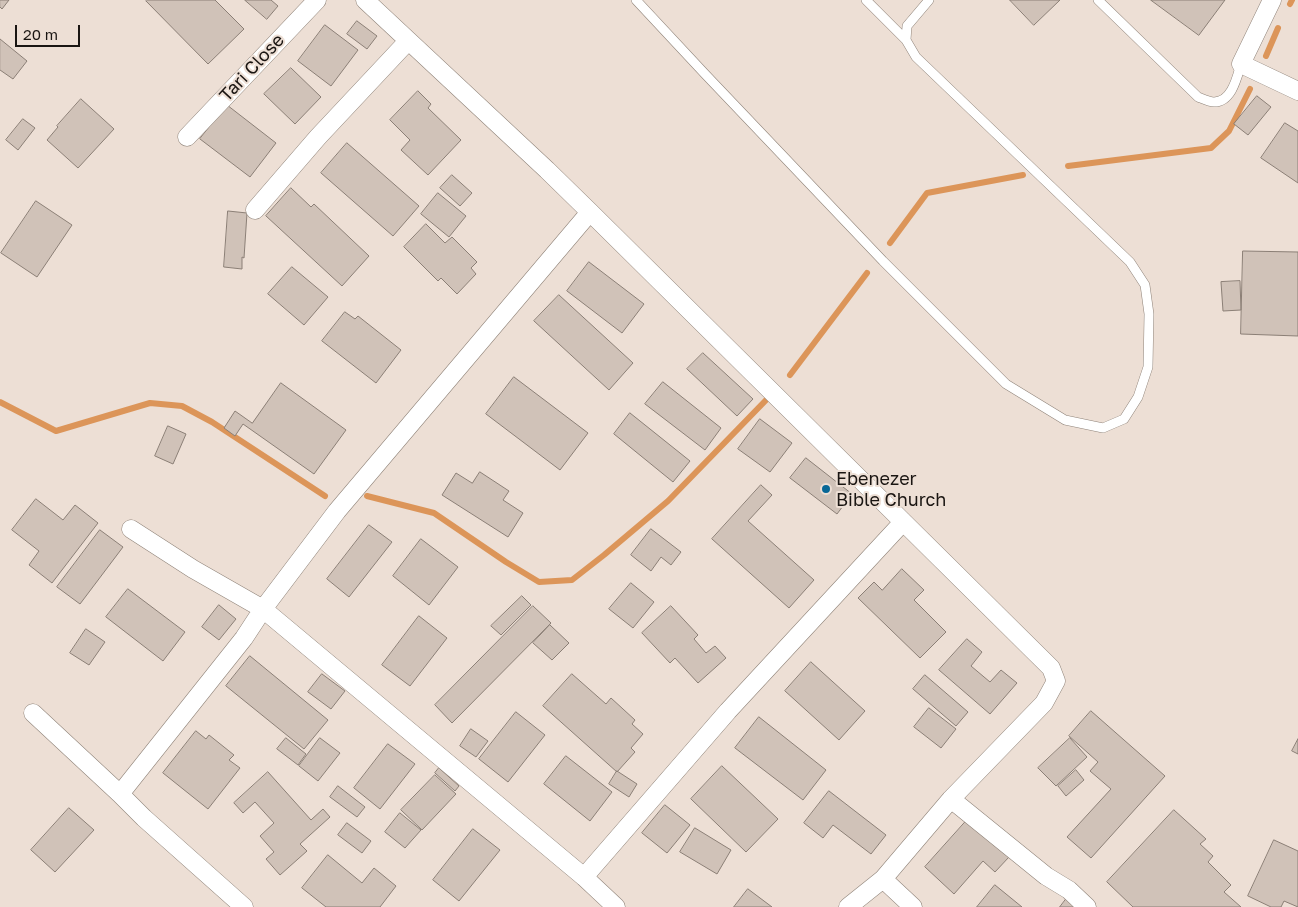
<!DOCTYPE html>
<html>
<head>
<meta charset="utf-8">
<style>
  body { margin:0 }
  #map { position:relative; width:1298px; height:907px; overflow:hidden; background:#eddfd5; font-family:"Golos Text",sans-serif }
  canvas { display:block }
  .scale { position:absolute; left:15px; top:25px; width:65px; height:22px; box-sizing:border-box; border:2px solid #1a1512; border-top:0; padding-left:6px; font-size:15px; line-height:18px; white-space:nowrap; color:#1a1512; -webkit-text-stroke:4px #eddfd5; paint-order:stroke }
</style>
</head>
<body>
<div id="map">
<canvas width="1298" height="907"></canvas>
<div class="scale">20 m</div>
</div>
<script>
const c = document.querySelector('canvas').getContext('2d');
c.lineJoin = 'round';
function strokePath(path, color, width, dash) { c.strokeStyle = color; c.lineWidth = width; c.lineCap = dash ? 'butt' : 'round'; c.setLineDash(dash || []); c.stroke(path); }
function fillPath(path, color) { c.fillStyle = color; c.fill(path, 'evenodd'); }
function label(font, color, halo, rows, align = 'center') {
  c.font = font + ' "Golos Text",sans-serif'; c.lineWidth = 4; c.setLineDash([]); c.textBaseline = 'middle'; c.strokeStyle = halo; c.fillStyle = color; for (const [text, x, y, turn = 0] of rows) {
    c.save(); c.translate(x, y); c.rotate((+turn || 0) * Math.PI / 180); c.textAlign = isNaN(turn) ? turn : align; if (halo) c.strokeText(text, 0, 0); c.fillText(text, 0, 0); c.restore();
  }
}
const stream = new Path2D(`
  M1290,4L1292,0
  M1266,56L1278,28
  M1068,166L1211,148L1229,131L1250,89
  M890,243L927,193L1023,175
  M790,375L867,273
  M0,402L56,431L150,403L182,406L212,422L325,496
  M367,496L434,513L506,562L539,582L572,580L604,555L668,501L769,397`);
const building = new Path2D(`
  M0,0H9L2,9L0,7Z
  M147,0H215L244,29L208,64L146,1Z
  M245,0H271L278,6L267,19Z
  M1010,0H1060L1034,25Z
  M1151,0H1225L1199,35Z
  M357,21L377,36L367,49L347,34Z
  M325,25L358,50L331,86L298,61Z
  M0,39L27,61L13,79L0,70Z
  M291,68L321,97L295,124L264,94Z
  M418,91L431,104L428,108L461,140L428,175L401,150L410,140L390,120Z
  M1257,96L1271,107L1248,135L1234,124Z
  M81,99L114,129L78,168L47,140L58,127L57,126Z
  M227,105L276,143L250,177L200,139Z
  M23,119L35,128L18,150L6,140Z
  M1285,123L1298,131V183L1261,158Z
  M347,143L419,206L393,236L321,173Z
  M452,175L472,193L460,206L440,188Z
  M291,188L311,207L314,204L369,256L342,286L266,216Z
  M438,193L466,216L449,237L421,214Z
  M36,201L72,225L37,277L1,253Z
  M228,211L247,213L244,258L242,257V269L224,267Z
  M426,224L445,243L452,237L477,262L471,268L476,274L457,294L441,278L438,281L404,247Z
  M1243,251L1298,252V336L1241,334Z
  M589,262L644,304L622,333L567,291Z
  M292,267L328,297L304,325L268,294Z
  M1240,281L1241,310L1223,311L1221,282Z
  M559,295L633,363L609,390L534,321Z
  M345,312L355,319L358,316L401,350L376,383L322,341Z
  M703,353L753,399L737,416L687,369Z
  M514,377L588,433L560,470L486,414Z
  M663,382L721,428L705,450L645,404Z
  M281,383L346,430L314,474L243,424L235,436L224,428L235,411L252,423Z
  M630,413L690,461L673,482L614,434Z
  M760,419L792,443L770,472L738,449Z
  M168,426L186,434L173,464L155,456Z
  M806,458L852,494L837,514L790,478Z
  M480,472L509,491L503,500L523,513L508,537L442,495L456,473L472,483Z
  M761,485L772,495L748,521L814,580L789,608L712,539Z
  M36,499L63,520L75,505L98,523L52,583L29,565L39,551L12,530Z
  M369,525L392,542L349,597L327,579Z
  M651,529L681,552L671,565L661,557L651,571L631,555Z
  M100,530L123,547L80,604L57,587Z
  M421,539L458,567L429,605L393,576Z
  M902,569L924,590L914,600L946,632L920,658L858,598L874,582L882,590Z
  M631,583L654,602L633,628L609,609Z
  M128,589L185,632L163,661L106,617Z
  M522,596L531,605L501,635L491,626Z
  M219,605L236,619L219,640L202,627Z
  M533,606L551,623L452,723L435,705Z
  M671,606L698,635L694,639L706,653L715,646L726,658L698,683L675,658L670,663L642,633Z
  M419,616L447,638L410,686L382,665Z
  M550,625L569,643L552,660L533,643Z
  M86,629L105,642L89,665L70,653Z
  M967,639L982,652L971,666L990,682L1001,670L1017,683L990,714L939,670Z
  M250,656L328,720L304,749L226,686Z
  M811,662L865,711L839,740L785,691Z
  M322,674L345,691L331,709L308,692Z
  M572,674L606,704L611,698L635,720L632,724L643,734L631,748L635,752L617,772L543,706Z
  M925,675L968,712L956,726L913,689Z
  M929,708L956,729L941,748L914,727Z
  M1091,711L1165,776L1091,858L1067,837L1111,789L1090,771L1098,762L1069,736Z
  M516,712L545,735L508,782L479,759Z
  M759,717L826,770L803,800L735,748Z
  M471,729L488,741L476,757L460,746Z
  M196,731L206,739L209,735L234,755L229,760L240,768L208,809L163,773Z
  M286,738L306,754L298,765L277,749Z
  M320,738L340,753L318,781L299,766Z
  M1070,738L1087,757L1056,786L1038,768Z
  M1298,739V754L1292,751Z
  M388,744L415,764L380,809L354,788Z
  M566,756L612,792L590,821L544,784Z
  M722,766L778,819L746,852L691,799Z
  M439,768L459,786L455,791L435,773Z
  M1076,770L1084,780L1066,796L1058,786Z
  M617,771L637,784L629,797L609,784Z
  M268,772L311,820L323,809L330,817L300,844L307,851L280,875L266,859L274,852L260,836L274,823L255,802L243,813L234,803Z
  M435,775L456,794L422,830L401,810Z
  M338,786L365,807L357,817L330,797Z
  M829,791L886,835L871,854L833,825L823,838L804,823Z
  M665,805L690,825L667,853L642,833Z
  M69,808L94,830L55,872L31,850Z
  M1174,810L1206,839L1200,844L1213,856L1208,862L1231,885L1224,892L1241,907H1133L1107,882Z
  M400,813L421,830L405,848L385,832Z
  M968,819L1009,857L995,872L983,861L954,894L925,867Z
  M347,823L371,841L362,853L338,835Z
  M695,828L731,850L717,874L680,852Z
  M473,829L500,850L459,901L433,880Z
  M1274,840L1298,851V907L1284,901L1281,907H1271L1248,896Z
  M328,855L362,883L374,868L396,886L380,907H326L302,888Z
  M995,885L1022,907H977Z
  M748,889L772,907H734Z
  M1073,890L1093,907H1060Z`);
const service = new Path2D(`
  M636,0L705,74L883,261L1006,384L1065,420L1103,428L1124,419L1138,397L1148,367L1149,314L1145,285L1130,262L916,57L906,40L907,26L929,0
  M866,0L906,40
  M1098,0L1198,97C1203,99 1209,102 1214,102C1232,102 1237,77 1241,64`);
const minor = new Path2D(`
  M365,0L547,170L590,212L1051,668L1056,681L1044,703L951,799L883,879L848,907
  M1272,0L1241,64L1298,91
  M187,137L317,0
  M255,210L318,137L408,41
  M131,529L193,569L263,609L337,511L590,212
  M33,713L120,794
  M951,799L1046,876L1069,890L1087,907
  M584,877L728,711L903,522
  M883,879L913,907
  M244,907L144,818L120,794L244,638L263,609L584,877L616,907`);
const markers = [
  [826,489,5,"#086796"]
];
const streetNames = [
  ["Tari Close",252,68,-47]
];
const poiNames = [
  ["Ebenezer",836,479],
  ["Bible Church",836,500]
];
strokePath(stream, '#dc9559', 6);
fillPath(building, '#d0c2b8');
strokePath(building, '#8b7f76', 1);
strokePath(service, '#8f8379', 10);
strokePath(minor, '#8f8379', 19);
strokePath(service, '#fff', 9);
strokePath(minor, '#fff', 18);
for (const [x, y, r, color] of markers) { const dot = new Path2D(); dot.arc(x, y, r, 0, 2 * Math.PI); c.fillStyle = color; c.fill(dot); strokePath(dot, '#eddfd5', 2); }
label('18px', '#1a1512', '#eddfd5', streetNames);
label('18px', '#1a1512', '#eddfd5', poiNames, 'left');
</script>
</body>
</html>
